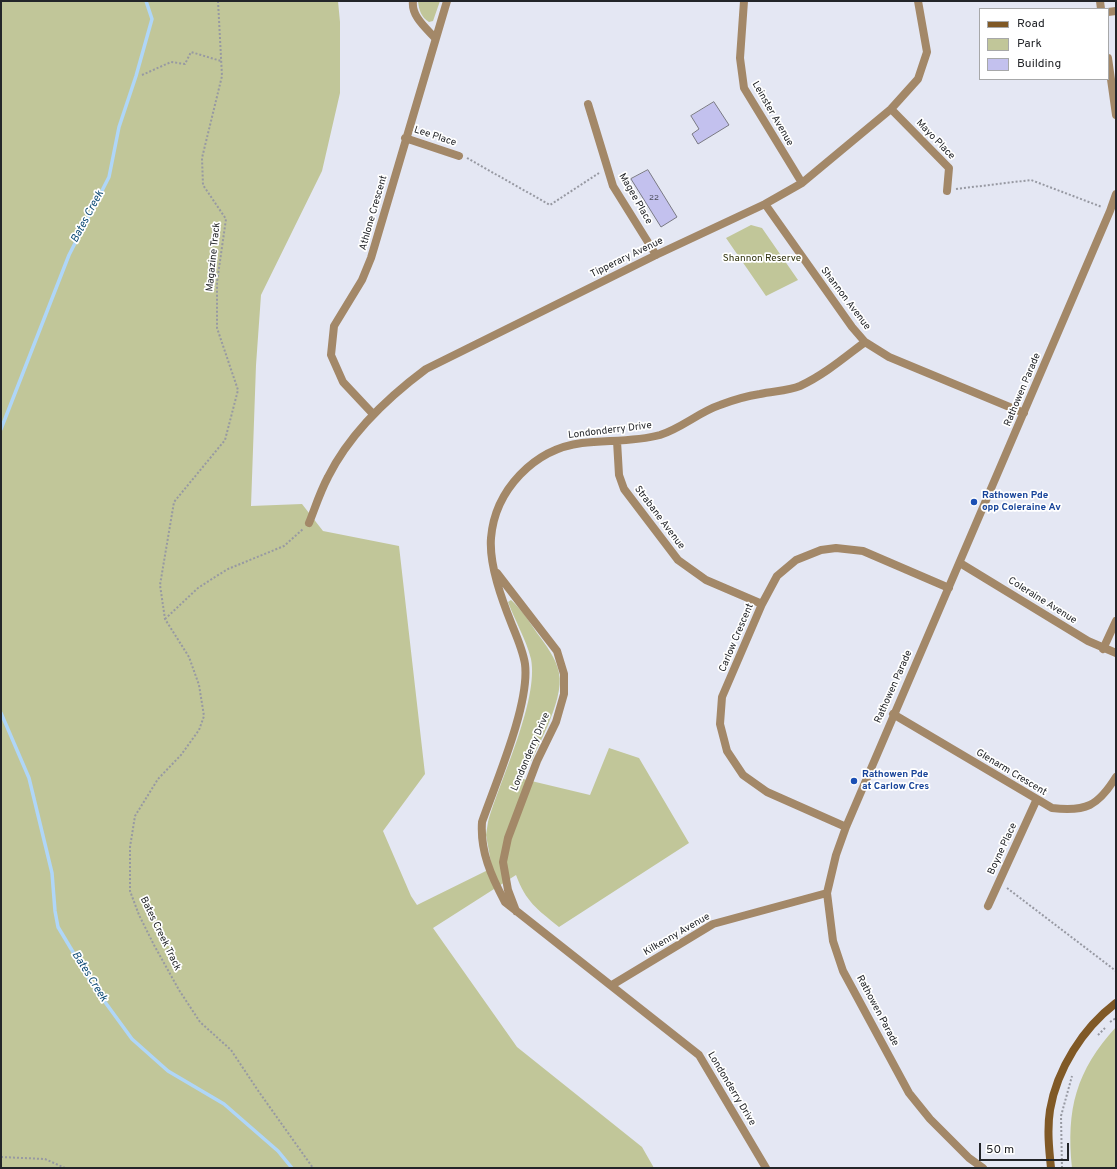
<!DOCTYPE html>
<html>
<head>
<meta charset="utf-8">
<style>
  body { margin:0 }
  #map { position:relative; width:1117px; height:1169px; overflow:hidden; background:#e4e7f3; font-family:Overpass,sans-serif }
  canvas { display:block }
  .frame { position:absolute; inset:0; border:2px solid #232529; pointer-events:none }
  .legend { position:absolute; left:979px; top:8px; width:130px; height:72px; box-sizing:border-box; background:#fff; border:1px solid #a7a8a9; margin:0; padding:5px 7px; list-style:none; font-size:12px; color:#232529 }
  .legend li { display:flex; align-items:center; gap:8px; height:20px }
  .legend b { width:20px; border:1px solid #a7a8a9 }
  .scale { position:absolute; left:979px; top:1143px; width:90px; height:18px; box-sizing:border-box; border:2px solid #232529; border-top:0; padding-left:5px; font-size:12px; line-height:14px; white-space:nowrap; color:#232529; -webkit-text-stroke:3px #fff; paint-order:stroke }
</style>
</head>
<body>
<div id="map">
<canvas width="1117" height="1169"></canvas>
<div class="frame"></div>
<ul class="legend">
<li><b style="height:5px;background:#805926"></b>Road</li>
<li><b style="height:11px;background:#c1c699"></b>Park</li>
<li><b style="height:11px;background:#c3c1ee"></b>Building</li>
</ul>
<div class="scale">50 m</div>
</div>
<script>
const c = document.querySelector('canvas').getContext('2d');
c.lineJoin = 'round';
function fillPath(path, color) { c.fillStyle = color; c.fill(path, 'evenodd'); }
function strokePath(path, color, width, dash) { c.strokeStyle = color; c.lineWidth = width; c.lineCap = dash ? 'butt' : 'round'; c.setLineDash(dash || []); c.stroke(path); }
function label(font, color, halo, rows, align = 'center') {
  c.font = font + ' Overpass,sans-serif'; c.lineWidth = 3.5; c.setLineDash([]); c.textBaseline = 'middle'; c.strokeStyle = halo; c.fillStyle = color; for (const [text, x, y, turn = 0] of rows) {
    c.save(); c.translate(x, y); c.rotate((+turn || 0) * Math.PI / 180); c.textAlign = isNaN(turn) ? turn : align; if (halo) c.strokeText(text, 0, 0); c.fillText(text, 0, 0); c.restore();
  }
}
const green = new Path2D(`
  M1,1H338L340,22V93L322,171L261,295L256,365L251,506L302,504L323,531L399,546L425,774L383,831L411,896L417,905L492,868L486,835L488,822C500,780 539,700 531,659C526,639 515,621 508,602L511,600C522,610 529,621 537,633C546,645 556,658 559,673C565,701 534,752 523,779L590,795L609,748L639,758L689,843L559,927C537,909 526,902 516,875L433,928L517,1047L642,1147L654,1168H1Z
  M418,1H440L433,21L429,22C421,17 419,10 418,1Z
  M751,225L762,228L798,280L766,296L726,238Z
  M1116,1027V1168H1072C1066,1109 1076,1071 1116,1027Z`);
const stream = new Path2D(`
  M1,429L69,255L109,177L119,127L136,76L152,19L146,1
  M1,713L29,778L52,873L55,911L58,927L94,987L132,1039L168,1071L224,1104L278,1151L292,1168`);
const building = new Path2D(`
  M714,102L729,125L698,144L692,134L699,129L691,116Z
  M648,170L677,217L661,227L631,179Z`);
const path = new Path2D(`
  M218,1L222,76L202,158L203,185L226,219L217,282V328L238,390L225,440L174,502L160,585L165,619L189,657L199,685L204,716L199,730L181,755L158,779L135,816L130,847V891L139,915L154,945L179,990L200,1022L231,1050L259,1092L313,1168
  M142,75L171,62L185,64L191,52L221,61
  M467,158L550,205L599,173
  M956,189L1031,180L1102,207
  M165,619L198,588L215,577L228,569L284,546L303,529
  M1007,888L1116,971
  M1110,1022L1116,1018
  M1098,1035L1105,1028
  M1,1157L45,1159L65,1168
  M1062,1168L1061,1116L1072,1076`);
const street = new Path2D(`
  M413,1C411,16 426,28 435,38
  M744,1L740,58L744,88L802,183
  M1100,1L1101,9
  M1108,12L1116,11
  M1108,58L1116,115
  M588,104L613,186L656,255
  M891,109L949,168L947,191
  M405,138L459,156
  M765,204L852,327L865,342L889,357L1024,413
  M373,414L343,382L331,355L334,326L362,280L371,258L447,1
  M617,441L619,475L624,489L678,560L706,580L762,604
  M309,523C315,508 320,492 328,477C350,433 387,398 426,369L656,255L765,204L802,183L891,109L918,79L927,52L918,1
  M960,563L1088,641L1116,653
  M497,573L557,651L564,674V694L556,722L537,761L508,838L503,862L508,890L516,911
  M1103,649L1116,621
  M893,714L1052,808C1086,812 1098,806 1116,777
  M846,827L767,792L743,775L727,751L720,724L722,697L762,604L777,576L796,560L821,550L836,548L863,551L949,588
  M988,906L1036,801
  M612,985L713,924L827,893
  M766,1168L699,1055L505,902C491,876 480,851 482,822C496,782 530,704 525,664C523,651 517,637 512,625C502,600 489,565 491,538C495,490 534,449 582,443C608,440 635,442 660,435C682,428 699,412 720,405C733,400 747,396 760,394C773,391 788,391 800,386C824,375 845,357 865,342
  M983,1168L969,1158L930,1119L909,1093L843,971L833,941L827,893L836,855L846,827L1110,211L1116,194`);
const secondary = new Path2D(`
  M1051,1168C1049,1149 1047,1129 1050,1110C1057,1069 1083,1028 1116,1003`);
const markers = [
  [974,502,4,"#1a4fb4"],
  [854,781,4,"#1a4fb4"]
];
const numberNames = [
  ["22",654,198]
];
const streetNames = [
  ["Leinster Avenue",772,114,60],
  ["Lee Place",435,137,18],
  ["Mayo Place",935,140,46],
  ["Magee Place",635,199,60],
  ["Athlone Crescent",374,213,-74],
  ["Magazine Track",214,257,-84],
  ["Tipperary Avenue",627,258,-26],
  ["Shannon Avenue",845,299,53],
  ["Rathowen Parade",1023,390,-67],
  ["Londonderry Drive",610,431,-7],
  ["Strabane Avenue",659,518,53],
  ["Coleraine Avenue",1042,601,32],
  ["Carlow Crescent",737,638,-67],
  ["Rathowen Parade",894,687,-66],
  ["Londonderry Drive",531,752,-67],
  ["Glenarm Crescent",1011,773,31],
  ["Boyne Place",1003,849,-65],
  ["Bates Creek Track",160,934,64],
  ["Kilkenny Avenue",677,935,-30],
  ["Rathowen Parade",877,1011,62],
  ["Londonderry Drive",731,1089,59]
];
const parkNames = [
  ["Shannon Reserve",762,259]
];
const transitNames = [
  ["Rathowen Pde",982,496],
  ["opp Coleraine Av",982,508],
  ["Rathowen Pde",862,775],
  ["at Carlow Cres",862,787]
];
const waterNames = [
  ["Bates Creek",88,217,-62],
  ["Bates Creek",89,977,58]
];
fillPath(green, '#c1c699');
strokePath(stream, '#afd6f8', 3.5);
fillPath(building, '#c3c1ee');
strokePath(building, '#797983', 1);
strokePath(path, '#9799a2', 2, [2, 2]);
strokePath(street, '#a38868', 8);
strokePath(secondary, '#805926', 8);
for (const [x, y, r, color] of markers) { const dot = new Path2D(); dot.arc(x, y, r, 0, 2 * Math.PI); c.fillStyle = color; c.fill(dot); strokePath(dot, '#fff', 1.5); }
label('8px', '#4b4c5a', null, numberNames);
label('10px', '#232529', '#fff', streetNames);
label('10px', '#2e310b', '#fff', parkNames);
label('bold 10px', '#164399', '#fff', transitNames, 'left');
label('italic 11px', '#0e4b76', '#fff', waterNames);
</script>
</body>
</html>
